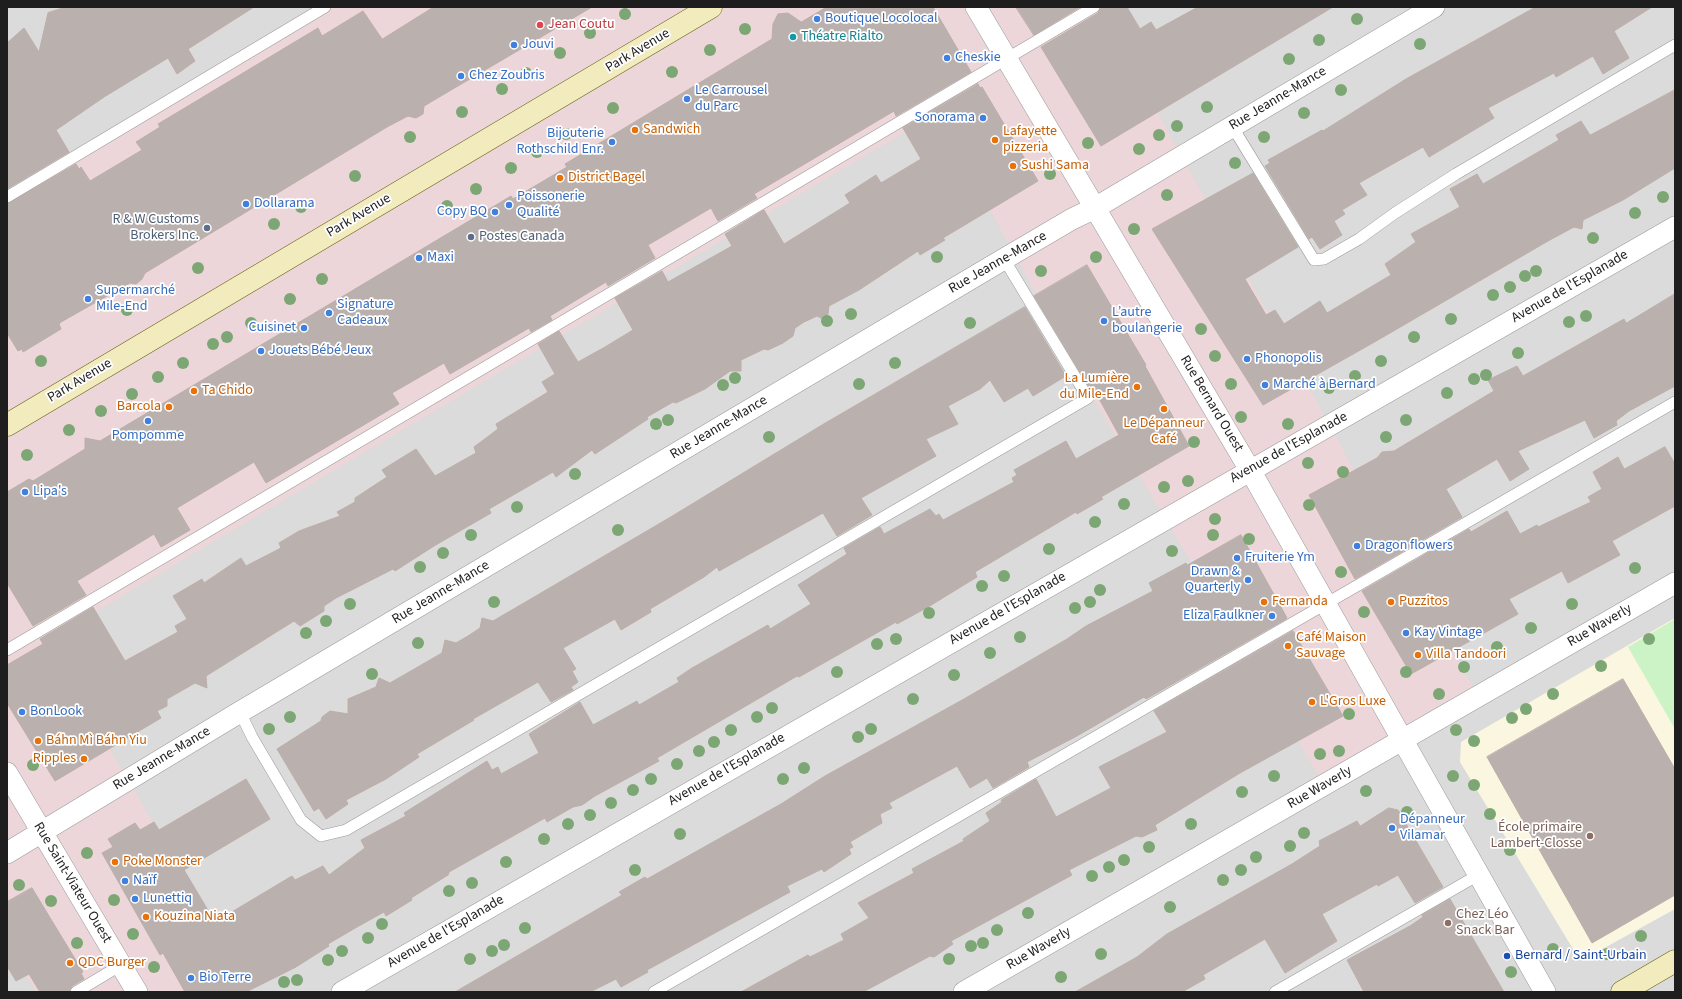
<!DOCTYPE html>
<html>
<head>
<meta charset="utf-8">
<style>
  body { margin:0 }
  #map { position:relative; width:1682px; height:999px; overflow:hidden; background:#ede9e5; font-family:"Source Sans 3",sans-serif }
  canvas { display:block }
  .frame { position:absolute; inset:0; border:8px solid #1e1e1e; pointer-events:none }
</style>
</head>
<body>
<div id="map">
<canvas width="1682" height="999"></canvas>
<div class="frame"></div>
</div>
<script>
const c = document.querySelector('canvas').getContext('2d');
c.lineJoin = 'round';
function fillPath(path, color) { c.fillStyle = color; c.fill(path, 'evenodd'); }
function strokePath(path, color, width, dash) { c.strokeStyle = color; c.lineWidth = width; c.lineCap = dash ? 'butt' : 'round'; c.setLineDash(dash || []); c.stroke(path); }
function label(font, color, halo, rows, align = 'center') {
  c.font = font + ' "Source Sans 3",sans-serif'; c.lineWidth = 3.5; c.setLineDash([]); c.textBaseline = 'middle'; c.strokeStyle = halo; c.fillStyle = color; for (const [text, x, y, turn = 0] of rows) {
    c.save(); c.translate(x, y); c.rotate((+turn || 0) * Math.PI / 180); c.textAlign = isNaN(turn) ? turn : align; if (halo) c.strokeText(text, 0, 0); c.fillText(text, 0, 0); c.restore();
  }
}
const residential = new Path2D(`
  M7,7H325L7,197Z
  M1088,7H1675V992H7V657Z`);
const commercial = new Path2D(`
  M325,7H1100L1479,698L1327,790L1093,398L937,113L46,641L253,992H36L7,944V197Z`);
const education = new Path2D(`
  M1675,618V909L1588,957L1576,954L1460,762L1461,742Z`);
const park = new Path2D(`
  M1675,619V729L1628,647Z`);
const building = new Path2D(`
  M66,7H254L188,49L195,61L177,74L168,58L104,97L56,130L69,152L7,189V43L24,28L39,52L48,13Z
  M434,7H592L424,106L423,114L416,118L408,116L387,127L145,273L142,279L136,284L130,283L61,322L59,324L61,329L23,352L22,349L18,351L7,333V204L76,164L79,169L81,167L90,181L142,150L136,142L160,127L158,124L318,28L322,36L363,11L382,39Z
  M827,7H933L971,72L896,116L894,111L754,194L757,198L718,221L711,208L648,245L655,258L608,286L606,282L550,316L552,320L531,332L529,328L450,374L444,363L392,393L399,404L266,483L254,462L177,508L190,530L161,547L154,534L77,581L86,595L33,626L7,583V492L29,479L33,481L85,449V438L100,441L511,196L513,199L567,167L565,164L772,39L773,24L778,14L788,13L801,22Z
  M1016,7H1080L1034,35Z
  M1101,7H1127L1140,29L1151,22L1156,30L1198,7H1333L1101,146L1041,47L1098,13Z
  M1536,7H1652L1614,31L1629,58L1603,74L1593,56L1556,77L1554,73L1488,108L1494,118L1429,157L1423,147L1359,183L1367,195L1342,210L1345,214L1334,221L1342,235L1320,249L1312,237L1309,239L1265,166L1270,163L1268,160L1322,130L1323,131L1406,79Z
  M978,84L980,88L982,87L1038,181L943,238L945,240L920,255L918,251L859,290L829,306L827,321L817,316L804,322L795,328L793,336L783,343L768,350L764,349L741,360V371H730L705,389L676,403L673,402L647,417L648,419L595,454L592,450L556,477L553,472L489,509L491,513L434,546L395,571L393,569L336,598L324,606V611L300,626L294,621L206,676L207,688L195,683L167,699V706L157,711L161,718L55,781L7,703V665L43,644L40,639L93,607L125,661L178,632L175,626L187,619L173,596L202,579L204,583L241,558L246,566L281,548L279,543L299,531L340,516L337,512L355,502V498L387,477L382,470L416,449L435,476L476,453L474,447L498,429L496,424L548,392L542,382L555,374L538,344L559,331L578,362L605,347L633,330L615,298L662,271L668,282L732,246L725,234L764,210L784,244L850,203L845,195L876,175L881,183L921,159L903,128Z
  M1675,90V168L1623,200L1583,220L1582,229L1574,227L1548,241L1378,340L1263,405L1152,229L1253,173L1298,247L1245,279L1266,315L1275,310L1284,324L1320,301L1327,313L1391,275L1385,264L1416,242L1411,234L1460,207L1450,189L1477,174L1483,184L1559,140L1556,135L1581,121L1590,135Z
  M1087,265L1146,365L1145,366L1189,446L1101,497L1103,499L1077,514L1076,512L975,572L977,577L928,607L897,624L896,622L799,677L797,676L657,758L659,761L595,796L582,805L573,807L547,822L545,818L449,872L448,875L411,898L412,900L386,916L384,912L357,927L328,944L329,946L296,967L246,992H185L163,953L160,955L102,853L113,847L108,839L135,823L140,830L154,822L159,830L246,779L270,819L184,870L215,922L292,876L295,880L323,866L329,875L365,848L361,840L406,816L404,813L487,761L492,770L498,767L501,774L539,753L529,734L580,702L593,725L637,701L639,705L679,682L677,678L692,668L768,625L770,629L811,604L798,585L847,554L844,548L880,527L884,534L930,509L936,516L939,514L943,520L1014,482L1012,478L1017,475L1014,470L1066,441L1076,459L1119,435L1097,395L1095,397L1034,296Z
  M1675,294V386L1629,411L1616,421L1617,425L1594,438L1585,420L1518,451L1529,469L1510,481L1497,459L1446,489L1462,517L1355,579L1309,495L1377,458L1382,452L1394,451L1494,391L1488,380L1517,366L1523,376L1624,319L1626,323Z
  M1025,307L1066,376L1033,396L1028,388L1004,402L990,380L980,389L948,406L958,424L926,439L936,456L861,498L872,515L837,536L823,513L719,571L717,567L704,577L650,609L651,612L621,630L615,619L563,648L576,669L572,671L578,682L571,687L573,690L551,702L538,682L473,719L474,720L417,754L419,757L386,779L346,800L348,804L326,819L319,808L314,811L277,749L321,721L322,717L330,711L348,714V699L376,687L379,678L390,683L442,653L445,640L456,643L468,636L480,628L482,618L493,621L529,600L669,518L822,425Z
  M1665,447L1675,464V506L1612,541L1620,555L1568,583L1562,571L1509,599L1518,614L1411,674L1362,591L1469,529L1471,532L1507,511L1520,534L1537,525L1538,527L1591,502L1588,497L1602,489L1593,472L1618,457L1624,469Z
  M1241,535L1287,618L1286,619L1146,699L1144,697L1077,736L1027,762L1029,767L993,788L987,778L970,788L957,766L889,803L892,808L880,814L882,823L850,842L853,847L849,849L851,854L824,872L822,869L787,886L790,892L647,970L648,972L621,987L616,979L590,992H455L622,895L619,892L645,877L647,879L781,804L825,776L964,699L1067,639L1086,626L1153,591L1149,583L1186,563L1187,565Z
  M1293,631L1343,716L1240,773L1155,825L1157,830L1142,837L1136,836L1069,870L1072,875L951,941L953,944L934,957L930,956L863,992H741L808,955L810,957L844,940L841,934L869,918L858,903L914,873L912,869L964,841L963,839L990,821L986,813L1002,802L1001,800L1036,779L1056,817L1111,788L1099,767L1167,732L1154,711Z
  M1623,679L1675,769V895L1592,943L1487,757Z
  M1389,808L1398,810L1443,887L1415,903L1398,875L1378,886L1377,884L1322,914L1337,941L1285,973L1265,939L1203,975L1205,979L1182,992H1075L1137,957L1167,934L1292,864L1320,846L1319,841L1357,821L1360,826Z
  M32,888L83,972L81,973L84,979L72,986L69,992H40L29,974L16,981L7,966V902Z
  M1450,899L1504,992H1364L1347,960L1410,926L1423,917L1422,915Z`);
const lane = new Path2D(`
  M1232,126L1314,260L1324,259L1359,239L1395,213L1456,174L1675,45
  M7,197L325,7
  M7,650L1094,7
  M240,712L252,737L301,820L321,836L346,830L1088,398L1004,259
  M76,992L121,965
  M654,992L1675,402
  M1275,992L1480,874`);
const street = new Path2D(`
  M976,7L1250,470L1545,992
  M7,773L137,992
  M7,853L240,712L1004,259L1072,219L1095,208L1434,7
  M342,992L1675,227
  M964,992L1675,583`);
const secondary = new Path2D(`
  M7,425L711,7
  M1622,992L1675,961`);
const trees = [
  [625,14],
  [1357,19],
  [745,29],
  [590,33],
  [1319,40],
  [1420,44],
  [710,50],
  [560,53],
  [1289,59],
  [672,72],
  [526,73],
  [502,89],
  [1341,90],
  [1207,107],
  [613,108],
  [462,112],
  [1304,113],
  [1177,126],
  [566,134],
  [1159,135],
  [410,137],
  [1264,137],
  [1088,143],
  [1139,149],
  [537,152],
  [1235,163],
  [511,168],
  [1050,174],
  [355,176],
  [476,189],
  [1167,195],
  [1663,197],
  [447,206],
  [301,207],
  [1635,213],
  [274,224],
  [1134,229],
  [1593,238],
  [937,257],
  [1096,257],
  [198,268],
  [1041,271],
  [1536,271],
  [1525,276],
  [322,279],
  [1510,287],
  [1493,295],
  [290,299],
  [127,310],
  [851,314],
  [1586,316],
  [1451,319],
  [827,321],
  [1569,322],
  [251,323],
  [970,323],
  [1201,329],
  [227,337],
  [1414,337],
  [213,344],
  [1518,353],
  [1215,356],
  [41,361],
  [1381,361],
  [183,363],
  [895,363],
  [1486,375],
  [1355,376],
  [158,377],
  [735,378],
  [1474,379],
  [859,384],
  [1231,384],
  [723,385],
  [1329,388],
  [1447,393],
  [132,394],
  [101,411],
  [1241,417],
  [668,420],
  [1406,420],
  [656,424],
  [1288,424],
  [69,430],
  [769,437],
  [1386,437],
  [1194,442],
  [27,455],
  [1308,463],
  [1343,472],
  [575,474],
  [1188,481],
  [1164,487],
  [1124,504],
  [1309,505],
  [517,507],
  [1215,519],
  [1095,522],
  [618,530],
  [471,535],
  [1213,535],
  [1249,539],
  [1049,549],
  [1172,551],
  [443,553],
  [420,567],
  [1635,568],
  [1341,572],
  [1004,576],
  [982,586],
  [1100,590],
  [494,602],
  [1090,602],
  [350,604],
  [1572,604],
  [1075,608],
  [1364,612],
  [929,613],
  [326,621],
  [1531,628],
  [306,633],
  [1020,637],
  [896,639],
  [1649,639],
  [418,643],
  [877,644],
  [1497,647],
  [990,653],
  [1601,666],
  [1464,667],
  [837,672],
  [1406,672],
  [372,674],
  [954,675],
  [1439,694],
  [1553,694],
  [913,699],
  [772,708],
  [1526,709],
  [1349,714],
  [290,717],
  [757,717],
  [1512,718],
  [269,729],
  [871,729],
  [731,730],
  [1456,730],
  [858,737],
  [1474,741],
  [714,742],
  [699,751],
  [1339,751],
  [1320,754],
  [677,764],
  [33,765],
  [804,768],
  [1274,776],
  [1453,776],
  [651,779],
  [783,779],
  [1474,785],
  [633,790],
  [1366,791],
  [1242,792],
  [611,803],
  [1407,812],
  [1490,814],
  [590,815],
  [568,824],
  [1191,824],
  [1304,833],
  [680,834],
  [544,839],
  [1290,846],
  [1149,847],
  [1510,850],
  [87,853],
  [1256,857],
  [1124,860],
  [506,862],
  [1109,867],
  [635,870],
  [1241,870],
  [1092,876],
  [1223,880],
  [472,883],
  [19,885],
  [449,891],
  [114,900],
  [51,901],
  [1170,907],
  [1028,913],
  [382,924],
  [525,928],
  [997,930],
  [133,934],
  [1641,936],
  [368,938],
  [77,943],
  [983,943],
  [504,945],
  [971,946],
  [1553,949],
  [342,951],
  [492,951],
  [1101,954],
  [1607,954],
  [470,959],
  [949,959],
  [328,960],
  [154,967],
  [1511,972],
  [1061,977],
  [297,980],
  [284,982]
];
const markers = [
  [817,19,4,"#3f7fe0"],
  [540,25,4,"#e0444e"],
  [793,37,4,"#0f9aa8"],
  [514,45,4,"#3f7fe0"],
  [947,58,4,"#3f7fe0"],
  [461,76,4,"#3f7fe0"],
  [687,99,4,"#3f7fe0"],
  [983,118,4,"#3f7fe0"],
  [635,130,4,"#e8710a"],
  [995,140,4,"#e8710a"],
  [612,142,4,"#3f7fe0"],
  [1013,166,4,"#e8710a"],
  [560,178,4,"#e8710a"],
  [246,204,4,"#3f7fe0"],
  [509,205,4,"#3f7fe0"],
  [495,212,4,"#3f7fe0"],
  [207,228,4,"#5c6f8a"],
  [471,237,4,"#5c6f8a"],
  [419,258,4,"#3f7fe0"],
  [88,299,4,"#3f7fe0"],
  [329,313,4,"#3f7fe0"],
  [1104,321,4,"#3f7fe0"],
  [304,328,4,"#3f7fe0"],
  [261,351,4,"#3f7fe0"],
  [1247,359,4,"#3f7fe0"],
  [1265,385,4,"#3f7fe0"],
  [1137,387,4,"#e8710a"],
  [194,391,4,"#e8710a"],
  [169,407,4,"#e8710a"],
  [1164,409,4,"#e8710a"],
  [148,421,4,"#3f7fe0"],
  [25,492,4,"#3f7fe0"],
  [1357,546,4,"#3f7fe0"],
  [1237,558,4,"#3f7fe0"],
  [1248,580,4,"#3f7fe0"],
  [1264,602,4,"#e8710a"],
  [1391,602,4,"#e8710a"],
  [1272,616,4,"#3f7fe0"],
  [1406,633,4,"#3f7fe0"],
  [1288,646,4,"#e8710a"],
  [1418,655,4,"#e8710a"],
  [1312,702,4,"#e8710a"],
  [22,712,4,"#3f7fe0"],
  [38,741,4,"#e8710a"],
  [84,759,4,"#e8710a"],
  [1392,828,4,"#3f7fe0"],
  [1590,836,4,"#8d6e63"],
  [115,862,4,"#e8710a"],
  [125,881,4,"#3f7fe0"],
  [135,899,4,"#3f7fe0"],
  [146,917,4,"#e8710a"],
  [1448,923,4,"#8d6e63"],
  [1507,956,4,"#1a4fb4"],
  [70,963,4,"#e8710a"],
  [191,978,4,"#3f7fe0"]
];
const shopNames = [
  ["Boutique Locolocal",825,19],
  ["Jouvi",522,45],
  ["Cheskie",955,58],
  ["Chez Zoubris",469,76],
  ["Le Carrousel",695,91],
  ["du Parc",695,107],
  ["Sonorama",975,118,"right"],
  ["Bijouterie",604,134,"right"],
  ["Rothschild Enr.",604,150,"right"],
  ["Poissonerie",517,197],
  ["Qualité",517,213],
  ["Dollarama",254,204],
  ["Copy BQ",487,212,"right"],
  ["Maxi",427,258],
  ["Supermarché",96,291],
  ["Mile-End",96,307],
  ["Signature",337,305],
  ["Cadeaux",337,321],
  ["L’autre",1112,313],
  ["boulangerie",1112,329],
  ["Cuisinet",296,328,"right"],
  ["Jouets Bébé Jeux",269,351],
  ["Phonopolis",1255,359],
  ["Marché à Bernard",1273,385],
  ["Pompomme",148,436,"center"],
  ["Lipa's",33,492],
  ["Dragon flowers",1365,546],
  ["Fruiterie Ym",1245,558],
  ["Drawn &",1240,572,"right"],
  ["Quarterly",1240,588,"right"],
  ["Eliza Faulkner",1264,616,"right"],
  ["Kay Vintage",1414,633],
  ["BonLook",30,712],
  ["Dépanneur",1400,820],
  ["Vilamar",1400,836],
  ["Naïf",133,881],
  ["Lunettiq",143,899],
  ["Bio Terre",199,978]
];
const healthNames = [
  ["Jean Coutu",548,25]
];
const cultureNames = [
  ["Théatre Rialto",801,37]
];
const streetNames = [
  ["Park Avenue",638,51,-31],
  ["Rue Jeanne-Mance",1278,99,-31],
  ["Park Avenue",359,216,-31],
  ["Rue Jeanne-Mance",998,263,-30],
  ["Avenue de l'Esplanade",1570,287,-30],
  ["Park Avenue",80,381,-31],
  ["Rue Bernard Ouest",1211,404,59],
  ["Rue Jeanne-Mance",719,428,-31],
  ["Avenue de l'Esplanade",1289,448,-29],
  ["Rue Jeanne-Mance",441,593,-31],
  ["Avenue de l'Esplanade",1008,609,-30],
  ["Rue Waverly",1600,626,-30],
  ["Rue Jeanne-Mance",162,759,-31],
  ["Avenue de l'Esplanade",727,770,-30],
  ["Rue Waverly",1320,788,-30],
  ["Rue Saint-Viateur Ouest",72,883,59],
  ["Avenue de l'Esplanade",446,932,-30],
  ["Rue Waverly",1039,949,-30]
];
const foodNames = [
  ["Sandwich",643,130],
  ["Lafayette",1003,132],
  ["pizzeria",1003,148],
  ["Sushi Sama",1021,166],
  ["District Bagel",568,178],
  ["La Lumière",1129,379,"right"],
  ["du Mile-End",1129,395,"right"],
  ["Ta Chido",202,391],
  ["Barcola",161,407,"right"],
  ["Le Dépanneur",1164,424,"center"],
  ["Café",1164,440,"center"],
  ["Fernanda",1272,602],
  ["Puzzitos",1399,602],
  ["Café Maison",1296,638],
  ["Sauvage",1296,654],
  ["Villa Tandoori",1426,655],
  ["L'Gros Luxe",1320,702],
  ["Báhn Mì Báhn Yiu",46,741],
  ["Ripples",76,759,"right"],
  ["Poke Monster",123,862],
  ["Kouzina Niata",154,917],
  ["QDC Burger",78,963]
];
const serviceNames = [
  ["R & W Customs",199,220],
  ["Brokers Inc.",199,236],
  ["Postes Canada",479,237,"left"]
];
const educationNames = [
  ["École primaire",1582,828],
  ["Lambert-Closse",1582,844],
  ["Chez Léo",1456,915,"left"],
  ["Snack Bar",1456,931,"left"]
];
const transitNames = [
  ["Bernard / Saint-Urbain",1515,956]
];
fillPath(residential, '#dbdbdb');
fillPath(commercial, '#ecd6d9');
fillPath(education, '#fbf6e0');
fillPath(park, '#cbf3c6');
fillPath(building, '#bab1ae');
strokePath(building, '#bdaea9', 1);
strokePath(lane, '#9b9b9b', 12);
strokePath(street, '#9b9b9b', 22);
strokePath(secondary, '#686211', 23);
strokePath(lane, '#fff', 11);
strokePath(street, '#fff', 21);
strokePath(secondary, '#f2ebbe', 22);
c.fillStyle = '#7ca674';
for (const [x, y] of trees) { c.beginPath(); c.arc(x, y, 6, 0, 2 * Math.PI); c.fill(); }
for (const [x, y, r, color] of markers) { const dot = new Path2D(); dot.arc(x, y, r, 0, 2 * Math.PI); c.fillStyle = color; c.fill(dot); strokePath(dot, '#fff', 1.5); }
label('14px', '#366cbe', '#fff', shopNames, 'left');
label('14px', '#be3a42', '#fff', healthNames, 'left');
label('14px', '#0d838f', '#fff', cultureNames, 'left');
label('14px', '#1e1e1e', '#fff', streetNames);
label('14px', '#c56008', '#fff', foodNames, 'left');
label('14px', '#4e5e75', '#fff', serviceNames, 'right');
label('14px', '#785e54', '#fff', educationNames, 'right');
label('14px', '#164399', '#fff', transitNames, 'left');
</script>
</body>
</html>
